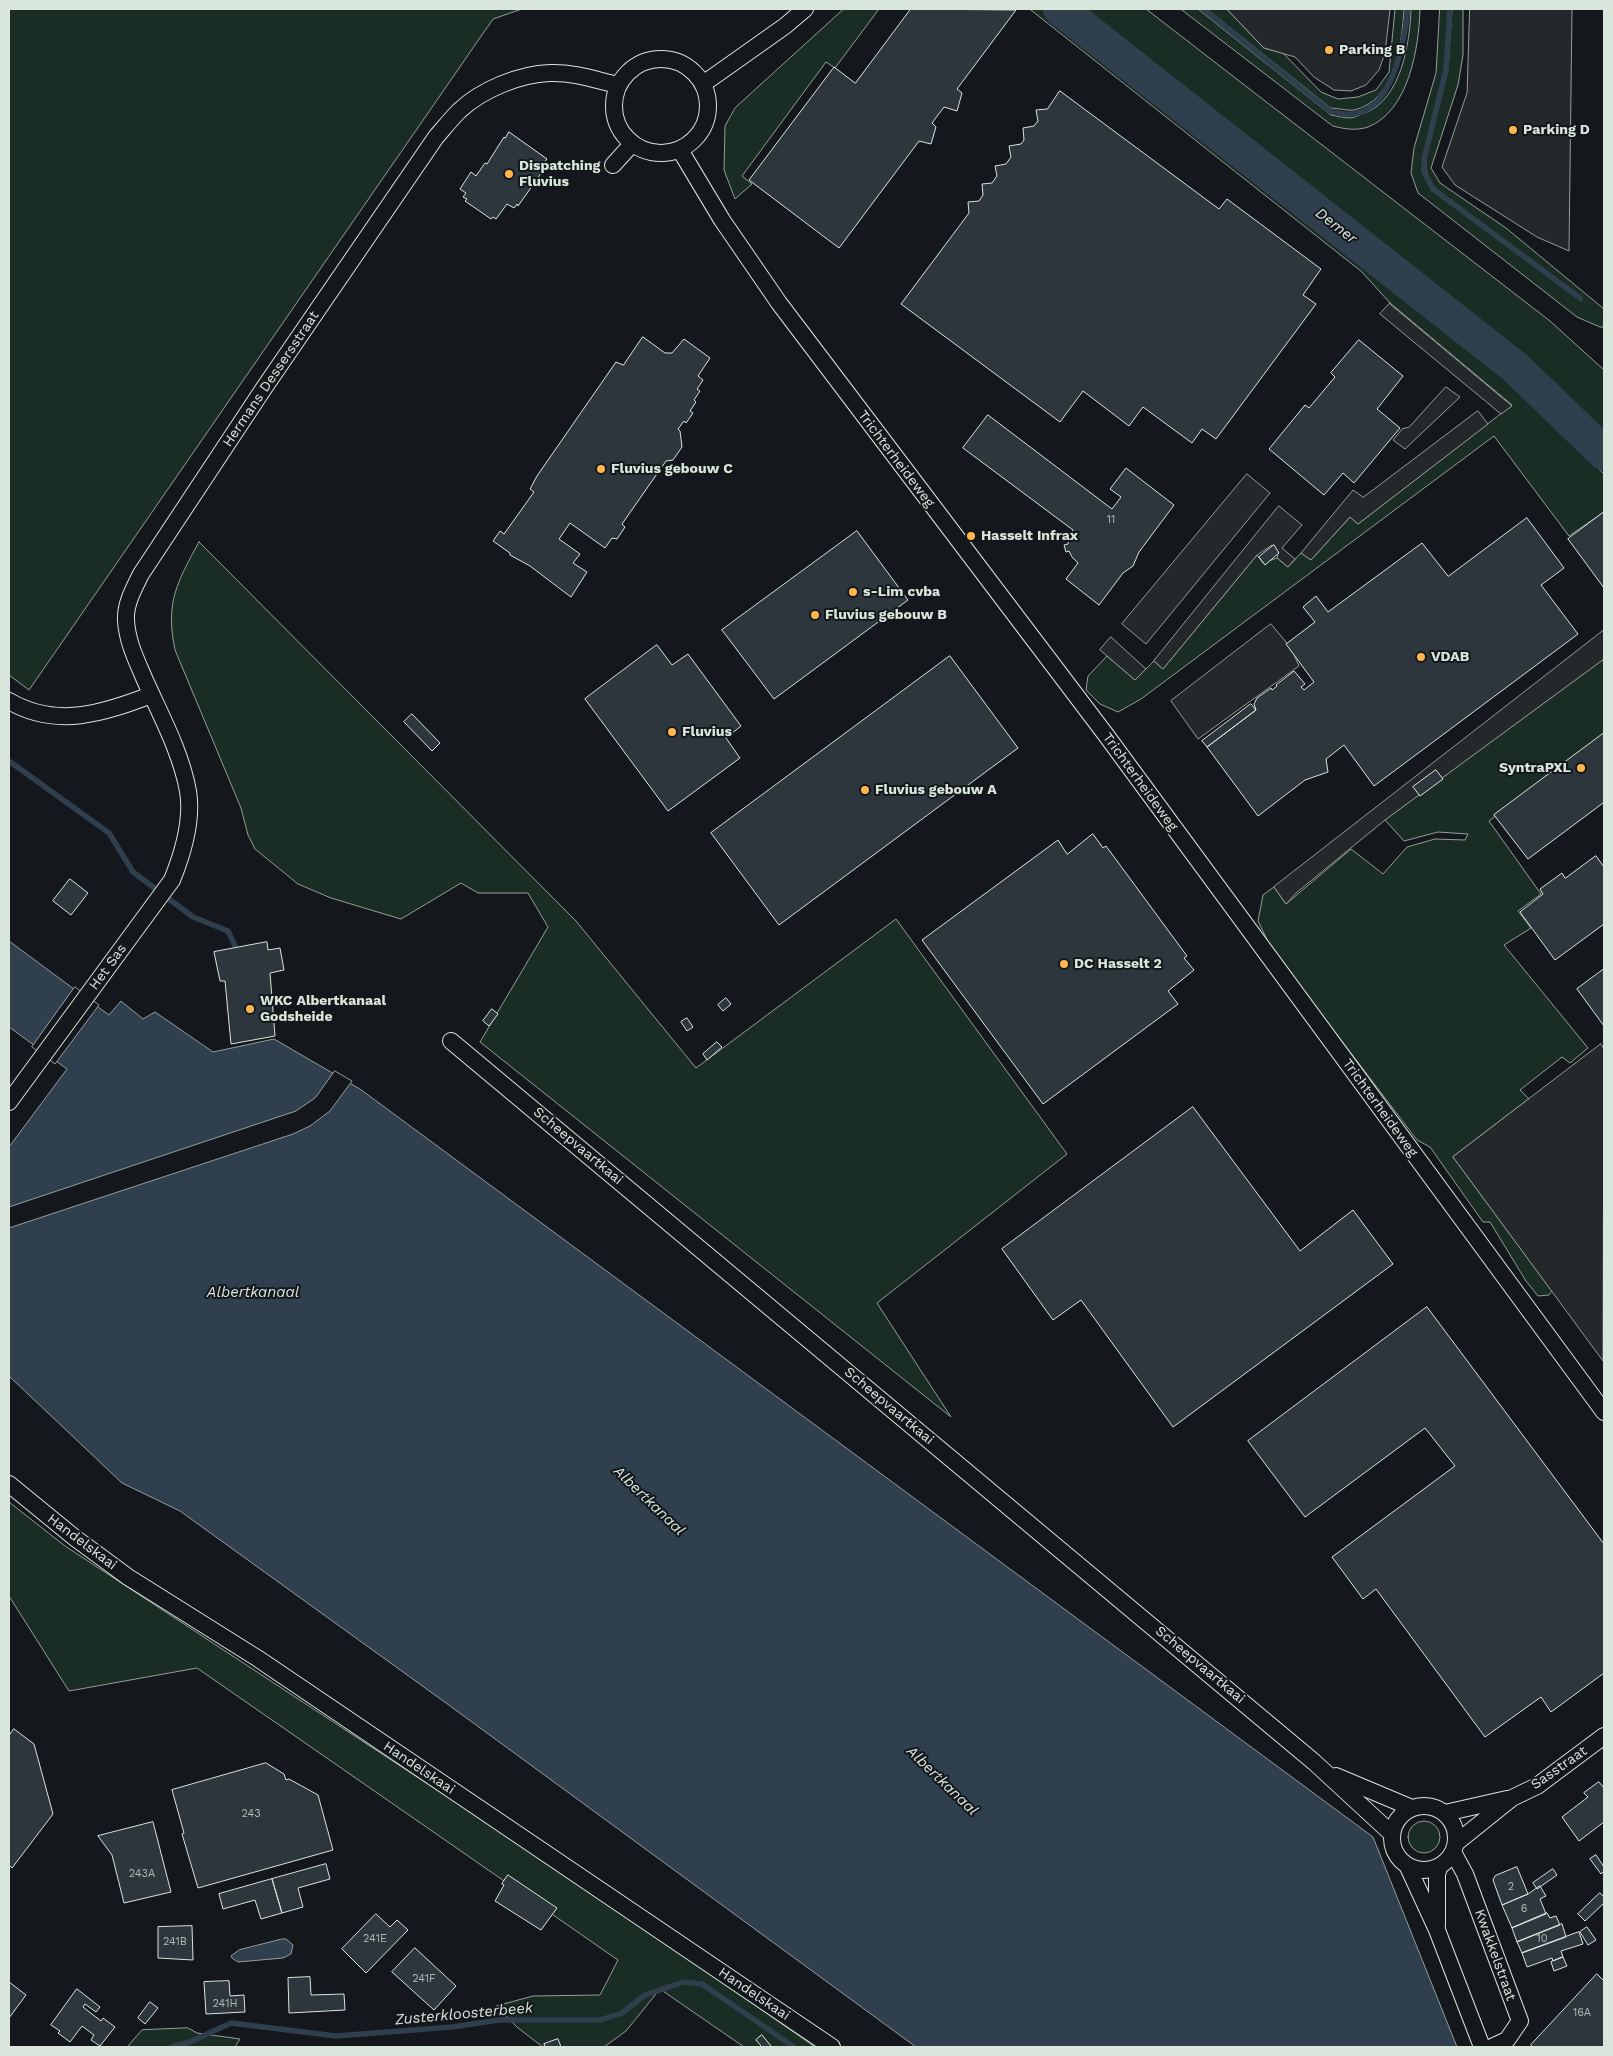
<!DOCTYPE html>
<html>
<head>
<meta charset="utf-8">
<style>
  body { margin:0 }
  #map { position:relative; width:1613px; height:2056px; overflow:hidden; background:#14181c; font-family:"Work Sans",sans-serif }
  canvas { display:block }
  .frame { position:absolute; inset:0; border:10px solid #d8e6dc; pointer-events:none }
</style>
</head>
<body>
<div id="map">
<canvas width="1613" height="2056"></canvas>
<div class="frame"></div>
</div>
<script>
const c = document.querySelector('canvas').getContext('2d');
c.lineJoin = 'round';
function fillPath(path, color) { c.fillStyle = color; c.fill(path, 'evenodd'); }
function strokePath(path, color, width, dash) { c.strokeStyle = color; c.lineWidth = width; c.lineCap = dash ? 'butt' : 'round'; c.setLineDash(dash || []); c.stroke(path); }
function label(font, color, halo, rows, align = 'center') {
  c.font = font + ' "Work Sans",sans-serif'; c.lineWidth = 4; c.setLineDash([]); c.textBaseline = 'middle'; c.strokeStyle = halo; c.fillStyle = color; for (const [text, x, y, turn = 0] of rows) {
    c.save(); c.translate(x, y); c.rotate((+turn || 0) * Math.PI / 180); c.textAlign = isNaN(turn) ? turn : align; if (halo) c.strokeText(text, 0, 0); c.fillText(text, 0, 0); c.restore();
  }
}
const green = new Path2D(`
  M9,9H522L493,19L29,690L9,675Z
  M844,9H879L835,68L826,62L742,176L752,184L735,199L724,170L725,126L735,108Z
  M1030,9H1051L1339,239L1533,399L1604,474V512L1569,536L1494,436L1141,699L1118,712L1100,704L1086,690L1088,676L1107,656L1135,680L1154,661L1163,669L1257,555L1263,563L1277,558L1288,567L1301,553L1311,560L1350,517L1358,524L1512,405L1390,303L1362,272Z
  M1076,9H1146L1550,321L1604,370V442L1516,357Z
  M1181,9H1198L1331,115C1337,116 1344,118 1350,118C1355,118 1360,114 1365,113C1401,99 1410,43 1411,9H1420C1419,47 1409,111 1368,127C1357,131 1344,129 1333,126Z
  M1207,9H1227L1264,48L1283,53L1321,92L1338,99L1358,97L1376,90L1389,72L1395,9H1404C1402,43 1395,101 1354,110C1347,111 1338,108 1331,108Z
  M1440,9H1449L1445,69L1423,159L1422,172L1433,190L1581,301L1582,299L1439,192C1428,182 1425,172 1426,158L1448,69L1452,9H1463V55L1458,85L1431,168L1440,183L1506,228L1604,309V327H1600L1577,317L1418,193L1411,173L1414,148L1436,73Z
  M199,542L576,921L696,1068L896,919L1067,1154L877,1303L951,1417L480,1042L548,927L528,893H478L461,883L401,919L331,898L298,884L255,849L248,835L241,808L175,650C165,603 177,582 199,542Z
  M1604,659V734L1489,821L1541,894L1518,911L1531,928L1504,945L1588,1048L1570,1063L1562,1057L1520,1090L1529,1099L1453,1157L1552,1291L1549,1295L1538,1296L1526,1281L1490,1222H1483L1430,1147L1417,1140L1271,948L1258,921L1263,895L1274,887L1286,904L1351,849L1383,874L1407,847L1435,839L1465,840L1468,834L1438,832L1404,841L1385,820Z
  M9,1502L65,1546L600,1897L815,2047H744L660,1989L626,2031L604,2047H543L518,2028L496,2006L533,1996L600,1995L618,1960L197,1668L69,1691L9,1596Z
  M1408 1837a16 16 0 1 1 32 0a16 16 0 1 1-32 0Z
  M188,2028L197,2033L240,2039L235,2047H127L142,2030Z`);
const parking = new Path2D(`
  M1227,9H1390L1385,53L1379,70L1366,85L1351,91L1334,90L1314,77L1295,57L1264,48Z
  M1470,9H1572L1569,251L1537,237L1455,185L1442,167L1467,93Z
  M1390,303V304L1512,406L1501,414L1380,314Z
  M1446,387L1460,397L1405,449L1393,440L1402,429L1409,427Z
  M1478,411L1488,424L1358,524L1350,517L1311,560L1301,553L1353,490L1363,497Z
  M1247,474L1270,493L1146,644L1122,624Z
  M1279,506L1302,525L1282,548L1295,559L1288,567L1277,558L1278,552L1272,545L1257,555L1163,669L1154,661Z
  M1271,624L1291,648L1299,666L1198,739L1171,701Z
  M1604,630V659L1385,820L1296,893L1286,904L1274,887Z
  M1111,637L1146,669L1135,680L1100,650Z
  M1601,1044L1604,1049L1603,1361L1453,1157Z`);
const water = new Path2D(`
  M9,941L109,1015L121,1001L143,1019L155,1012L213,1052L274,1039L360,1089L1373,1837L1457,2047H916L446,1703L180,1511L122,1483L9,1376V1147L67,1069L9,1027Z
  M282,1939H286L293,1945L291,1954L283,1958L238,1962L232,1958L231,1956L239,1950Z`);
const pier = new Path2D(`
  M75,987L99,1005L55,1064L32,1047Z
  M335,1071L352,1081L330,1111L310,1126L293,1134L9,1228V1207L296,1111L315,1098Z`);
const stream = new Path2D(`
  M1203,9L1330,111C1334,112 1340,114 1345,114C1392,118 1404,43 1408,9
  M1450,9L1446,70L1424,159V172L1433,189L1580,298
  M9,761L109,833L133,872L193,917L228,931L236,948
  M172,2047L190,2042L231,2023L336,2036L452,2027L499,2020H600L622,2013L645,1995L684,1982L702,1984L794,2047`);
const river = new Path2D(`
  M1060,9L1516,368L1604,453`);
const building = new Path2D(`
  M911,9L1016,10L957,89L962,93L957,111L944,107L932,123L936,127L931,144L919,141L839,248L749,180L834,67L855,83Z
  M1060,91L1219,209L1227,199L1321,269L1303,295L1316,304L1216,439L1202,429L1192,443L1143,407L1129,426L1083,391L1060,422L901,304L969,213L968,202L979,201L983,195L982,184L992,183L997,176L995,166L1006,164L1011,157L1009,146L1021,144L1024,140L1023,128L1034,126L1038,121L1036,110L1047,109Z
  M509,132L547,159L544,163L547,165L518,206L517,204L514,208L507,204L496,219L493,217L491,219L465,201L467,199L463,197L466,193L460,189L471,172L476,176L485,163L487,164L504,137L505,138Z
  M643,337L665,353H672L684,339L710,358L698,376L703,380L697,389L700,391L694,400L696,402L690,411L693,413L686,423L684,421L678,429L680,431L682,447L673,460L666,461L622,524L625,527L617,539L612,538L605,548L570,523L559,539L580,554L573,563L587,572L571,597L530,566L510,555V553L493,541L500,531L504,534L534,492L530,489L537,476L616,362L623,365Z
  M1359,340L1403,376L1377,409L1400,428L1354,483L1343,473L1324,495L1269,449L1305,405L1309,408L1335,377L1331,373Z
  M988,415L1112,509L1121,497L1110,489L1126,468L1174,505L1139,552L1133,566L1123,573L1099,605L1066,579L1078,563L1072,557L1069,551L1066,552L1064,545L1068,544L1069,537L1073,530L963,448Z
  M1604,512V588L1568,539Z
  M1527,518L1564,568L1541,585L1578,634L1374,786L1344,745L1326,759L1328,772L1305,780L1258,816L1207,747L1256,710L1254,704L1257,698L1271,688L1272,690L1277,686L1276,685L1294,671L1305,684L1301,687L1304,690L1314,682L1286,644L1315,622L1303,607L1316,596L1328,612L1422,543L1448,576Z
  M857,531L908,600L774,699L722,630Z
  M1274,545L1279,553L1265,565L1259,557Z
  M657,645L672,665L688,654L741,726L726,738L740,758L668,811L585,699Z
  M950,656L1018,748L779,925L711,833Z
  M1251,704L1256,710L1207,747L1202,741Z
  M412,714L440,743L432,751L404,722Z
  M1604,733V804L1603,803L1528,859L1494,815Z
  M1436,770L1443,779L1420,796L1413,787Z
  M1093,834L1103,848L1106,846L1187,956L1184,958L1194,970L1168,991L1178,1004L1043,1104L922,940L1058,840L1067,854Z
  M1596,856L1604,867V924L1555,960L1520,912L1543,894L1540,889L1562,873L1565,878Z
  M70,879L88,893L71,915L53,901Z
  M267,942L268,950L280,948L284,970L270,973L275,1036L231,1044L225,981H220L214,952Z
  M1604,969V1026L1577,989Z
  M726,998L731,1004L723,1011L718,1005Z
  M492,1009L498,1014L489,1026L483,1021Z
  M687,1018L693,1027L687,1031L681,1022Z
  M717,1042L722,1047L707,1060L703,1054Z
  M1193,1107L1300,1251L1353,1210L1393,1264L1173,1427L1081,1300L1053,1320L1002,1249Z
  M1427,1307L1604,1544V1673L1551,1712L1541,1697L1485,1737L1376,1589L1363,1599L1332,1557L1455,1466L1425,1428L1305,1517L1248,1441Z
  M14,1729L34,1744L53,1814L12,1868L9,1865V1736Z
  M266,1763L284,1774L286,1780L289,1779L318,1795L333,1850L198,1888L182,1834L184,1833L172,1790Z
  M1599,1782L1604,1788V1822L1579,1841L1562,1817L1588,1797L1584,1793Z
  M153,1822L171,1892L124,1903L112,1855L98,1836Z
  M1596,1855L1604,1867V1871L1601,1874L1590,1859Z
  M326,1864L330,1879L298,1888L303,1907L282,1913L272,1879Z
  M1517,1867L1528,1894L1502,1905L1493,1880L1495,1876Z
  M1553,1869L1557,1875L1537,1889L1533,1883Z
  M508,1875L557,1908L541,1930L495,1901L504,1885L502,1884Z
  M272,1879L282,1913L261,1919L255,1900L223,1909L219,1894Z
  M1540,1886L1546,1896L1540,1899L1546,1914L1512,1928L1502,1905L1528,1894Z
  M1600,1893L1604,1897V1903L1585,1921L1578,1914Z
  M1547,1913L1550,1918L1556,1916L1560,1925L1517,1942L1512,1928Z
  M376,1914L390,1927L397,1920L408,1930L366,1973L342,1949Z
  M1562,1924L1566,1937L1522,1953L1517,1942Z
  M192,1926L193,1960L158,1958V1927Z
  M1587,1927L1596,1940L1588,1945L1580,1932Z
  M1579,1932L1583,1944L1561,1951L1563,1957L1553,1961L1552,1958L1527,1967L1522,1953Z
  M415,1948L456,1986L434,2010L392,1972Z
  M1563,1957L1567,1966L1554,1971L1551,1962Z
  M1597,1974L1604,1981V2047H1533L1531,2045Z
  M310,1977L311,1995L344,1994L345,2010L289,2013L288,1978Z
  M229,1981L230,1996L244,1995L245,2012L206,2014L204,1982Z
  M9,1982L26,1995L9,2018Z
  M77,1989L100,2007L96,2012L85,2004L83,2007L101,2021L103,2018L115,2027L100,2046L91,2040L94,2035L82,2026L70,2042L58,2033L60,2031L51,2025Z
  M150,2002L158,2008L145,2024L138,2018Z
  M762,2035L771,2046L772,2047H762L756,2040Z
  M558,2039L561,2047H545L544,2044Z`);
const street = new Path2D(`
  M614 106a47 47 0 1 1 94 0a47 47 0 1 1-94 0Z
  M703,84L785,26L805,9
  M680,150L722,220L779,303L1106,735L1604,1412
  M613,165L632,144
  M9,701C57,729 104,713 151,695
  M451,1041L1314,1762L1392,1834
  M9,1102L172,880C183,853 193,821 188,791C181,752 160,714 144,678C136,659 127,641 126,620C125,604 134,588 141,574L264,388L436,137C443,129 451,119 459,111C481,90 519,74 550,73C573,72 596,80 618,85
  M9,1484L75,1538L128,1577L257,1658L832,2047
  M1336,1776L1412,1808
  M1392 1838a32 32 0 1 1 64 0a32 32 0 1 1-64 0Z
  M1445,1813L1507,1799
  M1456,1843L1512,1798L1537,1786L1604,1736
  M1453,1852L1465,1874L1520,2021L1507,2040L1492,2047
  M1407,1865L1437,1930L1482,2047
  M1437,1926V1874L1439,1868`);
const markers = [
  [1329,50,5,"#ffb74d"],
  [1513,130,5,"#ffb74d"],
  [509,174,5,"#ffb74d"],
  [601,469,5,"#ffb74d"],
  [971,536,5,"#ffb74d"],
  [853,592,5,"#ffb74d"],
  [815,615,5,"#ffb74d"],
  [1421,657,5,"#ffb74d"],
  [672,732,5,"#ffb74d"],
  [1581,768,5,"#ffb74d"],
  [865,790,5,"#ffb74d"],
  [1064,964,5,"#ffb74d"],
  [250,1009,5,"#ffb74d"]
];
const numberNames = [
  ["11",1111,520],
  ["243",251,1814],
  ["243A",142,1874],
  ["2",1511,1887],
  ["6",1524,1909],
  ["241E",375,1939],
  ["10",1542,1939],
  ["241B",175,1942],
  ["241F",424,1979],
  ["241H",225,2004],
  ["16A",1582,2013]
];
const poiNames = [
  ["Parking B",1339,50],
  ["Parking D",1523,130],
  ["Dispatching",519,166],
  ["Fluvius",519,182],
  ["Fluvius gebouw C",611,469],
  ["Hasselt Infrax",981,536],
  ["s-Lim cvba",863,592],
  ["Fluvius gebouw B",825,615],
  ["VDAB",1431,657],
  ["Fluvius",682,732],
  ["SyntraPXL",1571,768,"right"],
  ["Fluvius gebouw A",875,790],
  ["DC Hasselt 2",1074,964],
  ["WKC Albertkanaal",260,1001],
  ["Godsheide",260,1017]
];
const streetNames = [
  ["Hermans Dessersstraat",271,379,-56],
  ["Trichterheideweg",896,459,53],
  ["Trichterheideweg",1140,782,54],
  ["Het Sas",108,967,-54],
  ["Trichterheideweg",1380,1108,54],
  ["Scheepvaartkaai",578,1146,40],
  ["Scheepvaartkaai",889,1406,40],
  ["Handelskaai",82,1542,37],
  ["Scheepvaartkaai",1200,1665,40],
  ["Handelskaai",419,1768,34],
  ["Sasstraat",1559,1768,-35],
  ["Kwakkelstraat",1495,1955,70],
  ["Handelskaai",754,1994,34]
];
const waterNames = [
  ["Demer",1336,226,38],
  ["Albertkanaal",253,1293],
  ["Albertkanaal",649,1501,44],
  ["Albertkanaal",942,1781,44],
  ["Zusterkloosterbeek",464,2014,-5]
];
fillPath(green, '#1a2d24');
strokePath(green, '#939e99', 1);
fillPath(parking, '#24282b');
strokePath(parking, '#939e99', 1);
fillPath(water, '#2f3f4d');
strokePath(water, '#939e99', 1);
fillPath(pier, '#14181c');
strokePath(pier, '#939e99', 1);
strokePath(stream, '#2f3f4d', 5.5);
strokePath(river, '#2f3f4d', 34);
fillPath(building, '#2c363c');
strokePath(building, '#d8e6dc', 1);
strokePath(street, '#d8e6dc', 18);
strokePath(street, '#14181c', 16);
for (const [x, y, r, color] of markers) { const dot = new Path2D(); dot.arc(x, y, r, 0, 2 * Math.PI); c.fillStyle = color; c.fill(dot); strokePath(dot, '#14181c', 2); }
label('11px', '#adbab4', null, numberNames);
label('bold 14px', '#d8e6dc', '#14181c', poiNames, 'left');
label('14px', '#d8e6dc', '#14181c', streetNames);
label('italic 15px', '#d8e6dc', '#14181c', waterNames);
</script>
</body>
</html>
